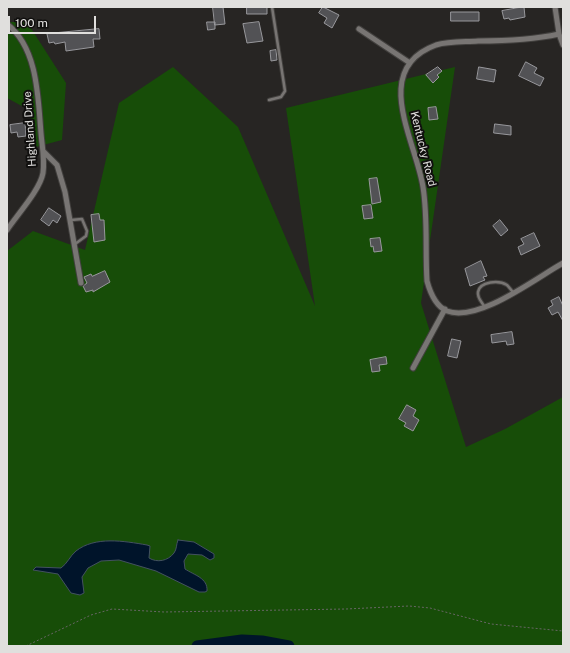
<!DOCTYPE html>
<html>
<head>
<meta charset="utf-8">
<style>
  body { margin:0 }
  #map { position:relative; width:570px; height:653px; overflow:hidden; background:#272523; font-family:"Public Sans",sans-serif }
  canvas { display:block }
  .frame { position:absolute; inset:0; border:8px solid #e0dfdd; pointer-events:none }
  .scale { position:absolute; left:8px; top:16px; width:88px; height:18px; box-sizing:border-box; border:2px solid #e0dfdd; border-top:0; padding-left:5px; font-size:12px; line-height:14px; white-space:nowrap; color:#e0dfdd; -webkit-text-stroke:3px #100f0e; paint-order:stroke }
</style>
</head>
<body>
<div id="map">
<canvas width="570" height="653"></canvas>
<div class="frame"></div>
<div class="scale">100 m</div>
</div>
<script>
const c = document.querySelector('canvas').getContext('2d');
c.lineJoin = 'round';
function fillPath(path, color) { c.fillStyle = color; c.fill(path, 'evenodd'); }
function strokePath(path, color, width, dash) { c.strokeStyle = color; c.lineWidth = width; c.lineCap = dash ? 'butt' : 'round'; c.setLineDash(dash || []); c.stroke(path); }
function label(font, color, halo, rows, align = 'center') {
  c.font = font + ' "Public Sans",sans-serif'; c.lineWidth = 4; c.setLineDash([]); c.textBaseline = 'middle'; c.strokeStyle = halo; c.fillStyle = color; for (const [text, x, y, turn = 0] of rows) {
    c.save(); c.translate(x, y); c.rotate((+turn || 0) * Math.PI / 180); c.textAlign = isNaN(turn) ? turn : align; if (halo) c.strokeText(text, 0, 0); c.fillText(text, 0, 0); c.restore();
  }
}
const green = new Path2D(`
  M7,22H27L66,83L62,140L32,148L31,111L7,98Z
  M173,67L238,127L315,306L286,108L455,67L421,303L466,447L505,429L563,397V646H7V251L33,231L85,250L119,103Z`);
const water = new Path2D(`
  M178,540L194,542L214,554V558L210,560L202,555L188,554L184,561L185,569C194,575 208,578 207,591L205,592H199L156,571L119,560L101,561L88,568L82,577L84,593L80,595L71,593L58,574L33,570L36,567L61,568C67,564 70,556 76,551C95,536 124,541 147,545L150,546L149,558C157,563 168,561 174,553C177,549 176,545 178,540Z`);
const river = new Path2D(`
  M197,646L242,640L262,641L289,646`);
const building = new Path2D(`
  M213,7H223L225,24L215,25Z
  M247,7H267V14H247Z
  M323,7L339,15L332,28L324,23L327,18L319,13Z
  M524,7L525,17L510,20L509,18L504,19L502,11Z
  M451,12H479V21H451Z
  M207,22H215V29L208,30Z
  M259,22L263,41L247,43L243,24Z
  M99,29L100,39H93L94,47L66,51L65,42L55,44L54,42L49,43L47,34Z
  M276,50L277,60L271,61L270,51Z
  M526,62L537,68L534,73L544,78L540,86L519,76Z
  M438,67L442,71L437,75L439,77L433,83L426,75Z
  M479,67L496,70L494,82L477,79Z
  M436,107L438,119L429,120L428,108Z
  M25,123L26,136L18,137L17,132L11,133L10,125Z
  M495,124L511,126V135L494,133Z
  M377,178L381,202L372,204L369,179Z
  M371,205L373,218L364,219L362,206Z
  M49,208L61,216L57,223L53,220L49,226L41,220Z
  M99,214L100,220H104L105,240L94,242L91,215Z
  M500,220L508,230L501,236L493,226Z
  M534,233L540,246L521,255L518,247L524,244L521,239Z
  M380,238L382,251L374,252L373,246L371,247L370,239Z
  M481,261L487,276L483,277L485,280L470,286L465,269Z
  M105,271L110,282L93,292V290L86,292L83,286L87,283L84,277L91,274L92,276Z
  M559,297L563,306V321L558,312L552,315L548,308L553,305L551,301Z
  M512,332L514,344L507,345L506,341L492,343L491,335Z
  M452,339L461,341L457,358L448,356Z
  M386,357L387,364L379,365L380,371L372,372L370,360Z
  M407,405L416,410L413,416L419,420L413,431L404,426L406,423L399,419Z`);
const path = new Path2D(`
  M26,646L91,615L112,609L164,612L346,609L409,606L430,608L491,624L563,631`);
const lane = new Path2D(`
  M269,100L281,97L285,91L272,7
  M71,220L82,219L87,231L86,236L75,244
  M484,306C482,302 477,298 478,292C480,281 499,280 507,285C509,287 511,290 513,292`);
const street = new Path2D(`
  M555,7L559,34L563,45
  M7,24C38,48 38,98 41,133C42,146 45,160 43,173C40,190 17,215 7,230
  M359,29L410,63
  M559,34C532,40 505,41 478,41C464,42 449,41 436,45C370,69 416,141 423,187C428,218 425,250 427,281C430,292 435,306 447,311C478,323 536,278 563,263
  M43,151L57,165L65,192L81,283
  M413,368L445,309`);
const streetNames = [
  ["Highland Drive",30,129,-94],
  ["Kentucky Road",423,149,76]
];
fillPath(green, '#174d08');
fillPath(water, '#00142a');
strokePath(water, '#435160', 1);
strokePath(river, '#00142a', 11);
fillPath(building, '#525255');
strokePath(building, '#98989c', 1);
strokePath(lane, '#42403e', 4.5);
strokePath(street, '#42403e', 7);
strokePath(path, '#676664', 1, [2, 2]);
strokePath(lane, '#787573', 2.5);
strokePath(street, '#787573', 5);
label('11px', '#e0dfdd', '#100f0e', streetNames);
</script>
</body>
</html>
